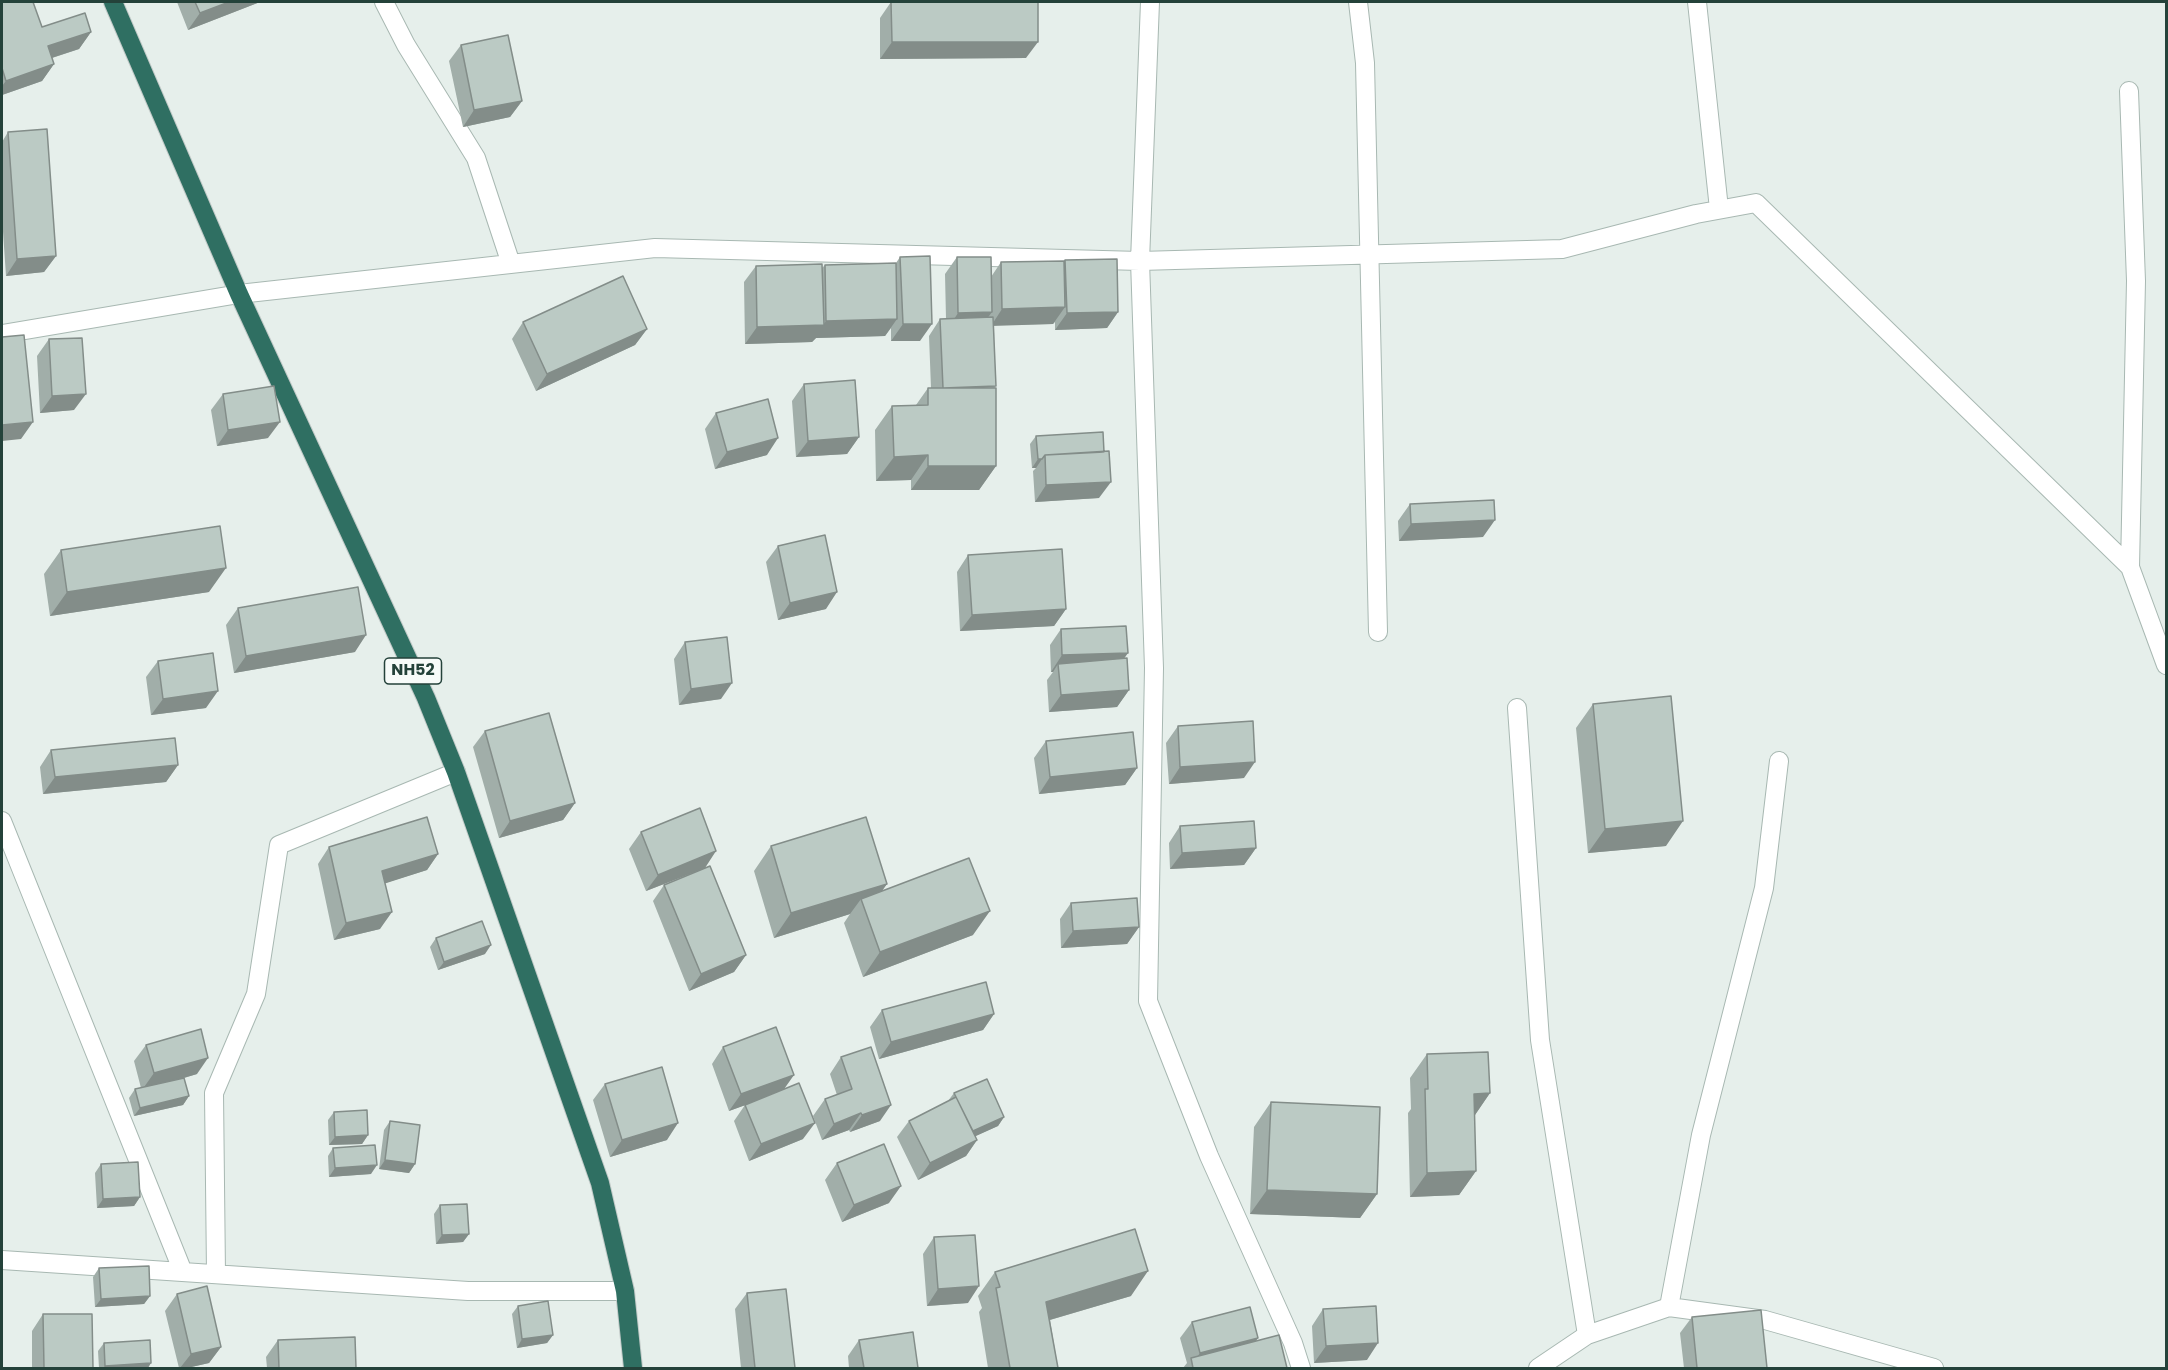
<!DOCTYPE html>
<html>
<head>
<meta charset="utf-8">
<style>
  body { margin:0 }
  #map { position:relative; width:2168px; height:1370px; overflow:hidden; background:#e6efeb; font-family:Poppins,sans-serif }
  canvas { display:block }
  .frame { position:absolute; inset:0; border:3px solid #24423a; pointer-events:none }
</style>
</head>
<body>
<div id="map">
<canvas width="2168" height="1370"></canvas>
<div class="frame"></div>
</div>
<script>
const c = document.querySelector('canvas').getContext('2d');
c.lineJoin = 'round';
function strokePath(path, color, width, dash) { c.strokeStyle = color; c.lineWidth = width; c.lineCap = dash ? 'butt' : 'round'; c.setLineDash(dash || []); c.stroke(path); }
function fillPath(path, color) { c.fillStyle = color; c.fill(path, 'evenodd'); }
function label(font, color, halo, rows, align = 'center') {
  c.font = font + ' Poppins,sans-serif'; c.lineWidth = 5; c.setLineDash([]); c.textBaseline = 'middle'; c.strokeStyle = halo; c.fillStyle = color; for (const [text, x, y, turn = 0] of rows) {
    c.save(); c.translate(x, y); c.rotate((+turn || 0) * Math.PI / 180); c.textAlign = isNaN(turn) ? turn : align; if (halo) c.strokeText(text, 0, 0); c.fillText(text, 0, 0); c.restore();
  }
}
const minor = new Path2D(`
  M384,2L406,45L476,158L511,264
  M1150,2L1140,261L1154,668L1148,1001L1209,1156L1293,1343L1301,1368
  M1358,2L1365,63L1378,632
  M1697,2L1719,209
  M2129,91L2136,281L2130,567L2166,665
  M2,334L239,294L655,248L1140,261L1562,249L1696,214L1756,203L2130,567
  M1517,708L1540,1040L1587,1335
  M2,821L183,1272
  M2,1260L468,1291H625
  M216,1274L214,1093L256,994L279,845L456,772
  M1669,1307L1701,1135L1764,888L1779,761
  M1538,1368L1587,1335L1669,1307L1765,1320L1934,1368`);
const highway = new Path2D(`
  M113,2L239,294L426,698L456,772L600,1183L625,1291L633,1368`);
const wall = new Path2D(`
  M2,2L42,27L91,32L79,49L52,58L54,64L42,81L2,95Z
  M177,2H260L188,30Z
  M891,2L1026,58L880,59V18Z
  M461,45L522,101L510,117L463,127L449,61Z
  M8,132L56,256L44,272L6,276L2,217V142Z
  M900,257L920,341H891V328L885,336L816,338L812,342L745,344L744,282L756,266L822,268L825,265L896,263Z
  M957,257L991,277L1001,262L1064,261L1065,260L1118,312L1107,328L1055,330V322L1053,324L994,325L996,466L979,490H911V480L876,481L875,430L892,406L916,405L928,388H931L929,336L940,319H946L945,274Z
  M523,322L647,329L635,345L536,391L512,339Z
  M49,339L74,410L40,413L37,356Z
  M804,384L859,437L847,454L796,457L792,401Z
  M223,394L268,438L217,446L211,410Z
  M716,413L767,455L715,469L705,429Z
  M1036,436L1099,498L1035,502L1033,471L1036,468H1032L1030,444Z
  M1410,504L1483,537L1399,541L1398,521Z
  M778,546L826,609L778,620L766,562Z
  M61,550L209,592L50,616L44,574Z
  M968,555L1066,609L1054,626L960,631L957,572Z
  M238,608L355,652L234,673L226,625Z
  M1061,629L1124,659L1129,690L1117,707L1049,712L1047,680L1053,672H1051L1050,645Z
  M685,642L721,699L679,705L674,659Z
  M158,661L206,708L151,715L146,677Z
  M1593,704L1666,846L1588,853L1576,728Z
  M1178,726L1244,778L1169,784L1166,743Z
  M485,731L575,803L563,820L499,838L473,747Z
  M1046,741L1137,768L1125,785L1039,794L1034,758Z
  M51,750L178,765L166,782L43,794L40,767Z
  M1180,826L1256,848L1244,865L1170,869L1169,843Z
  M641,832L705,868L646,891L629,849Z
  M771,846L887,884L881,891L973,935L863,977L844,923L850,914L774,938L754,871Z
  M329,847L438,854L427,870L385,883L380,929L334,940L318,864Z
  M664,885L746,955L734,972L689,991L653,901Z
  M1071,903L1139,927L1127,944L1061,948L1060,919Z
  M436,938L485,954L438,970L430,947Z
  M882,1010L994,1014L983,1030L879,1059L870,1027Z
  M146,1045L197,1074L184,1078L189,1096L183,1105L134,1116L129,1098L135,1089L141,1088L134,1061Z
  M723,1047L783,1089L803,1139L749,1161L734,1121L745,1105L729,1111L712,1064Z
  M1427,1054L1490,1093L1474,1116L1476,1171L1459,1195L1410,1197L1408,1113L1411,1109L1410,1078Z
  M841,1057L880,1121L850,1132L849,1130L822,1140L813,1116L825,1099L837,1095L830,1074Z
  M605,1084L667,1140L610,1157L593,1100Z
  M954,1093L1004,1117L998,1126L975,1136L977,1140L966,1156L918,1180L897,1137L909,1121L948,1101Z
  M1271,1102L1377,1194L1360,1218L1250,1214L1254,1127Z
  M334,1112L368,1135L362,1144L329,1145L328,1120Z
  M390,1121L415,1164L409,1173L379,1169L384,1130Z
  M333,1148L371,1174L329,1177L328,1156Z
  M837,1163L889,1203L842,1222L825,1180Z
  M101,1164L140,1197L134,1206L97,1208L95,1173Z
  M440,1205L469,1234L463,1242L436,1244L434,1214Z
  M934,1237L968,1303L927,1306L923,1254Z
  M99,1268L150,1296L144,1304L95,1307L93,1277Z
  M995,1272L1131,1296L1050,1320L1058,1368H988L979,1312L982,1308L978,1296Z
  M747,1293L795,1368H741L735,1309Z
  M177,1294L221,1347L209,1363L187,1368H179L165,1311Z
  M518,1306L553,1335L547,1343L517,1348L512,1314Z
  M1323,1309L1367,1360L1314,1363L1312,1326Z
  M43,1314L93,1368H32V1331Z
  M1692,1317L1767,1368H1684L1680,1333Z
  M1192,1322L1256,1341L1287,1368H1183L1187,1363L1180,1338Z
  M278,1340L356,1368H267L266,1357Z
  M859,1340L918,1368H849L848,1356Z
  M104,1343L148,1368H99L98,1351Z`);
const shadedWall = new Path2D(`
  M229,2H260L188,30L200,13Z
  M91,32L79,49L36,63L48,46Z
  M892,42H1038L1026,58L880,59Z
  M54,64L42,81L2,95V86L6,81Z
  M522,101L510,117L463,127L474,110Z
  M56,256L44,272L6,276L17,259Z
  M1065,307L1053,324L991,326L1002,309Z
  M992,312L980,328L947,330L958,313Z
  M1118,312L1107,328L1055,330L1067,313Z
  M897,319L885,336L816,338L812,342L745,344L757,327L823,325L826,321Z
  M903,324H932L920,341H891Z
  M647,329L635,345L536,391L547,374Z
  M86,394L74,410L40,413L52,396Z
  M33,422L21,439L2,441V425Z
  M280,422L268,438L217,446L228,430Z
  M859,437L847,454L796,457L808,441Z
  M778,438L767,455L715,469L727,452Z
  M928,455L911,480L876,481L894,457Z
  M1038,459H1042L1036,468H1032Z
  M928,466H996L979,490H911Z
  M1111,482L1099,498L1035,502L1046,485Z
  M1495,520L1483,537L1399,541L1411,524Z
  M226,568L209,592L50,616L67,592Z
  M837,592L826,609L778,620L790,603Z
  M1066,609L1054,626L960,631L972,615Z
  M366,635L355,652L234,673L246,656Z
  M1128,653L1116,670L1058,664L1053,672H1051L1062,655Z
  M732,683L721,699L679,705L691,689Z
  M1129,690L1117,707L1049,712L1061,695Z
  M218,691L206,708L151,715L163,699Z
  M1255,762L1244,778L1169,784L1180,767Z
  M178,765L166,782L43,794L55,777Z
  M1137,768L1125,785L1039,794L1050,777Z
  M575,803L563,820L499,838L510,821Z
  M1683,821L1666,846L1588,853L1605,829Z
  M1256,848L1244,865L1170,869L1182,853Z
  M716,851L705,868L646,891L658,875Z
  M438,854L427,870L371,888L382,871Z
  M887,884L870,908L861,899L850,914L774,938L791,913Z
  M990,911L973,935L863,977L880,952Z
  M392,912L380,929L334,940L346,923Z
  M1139,927L1127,944L1061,948L1073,931Z
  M491,945L485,954L438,970L444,962Z
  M746,955L734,972L689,991L701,974Z
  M994,1014L983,1030L879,1059L891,1042Z
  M208,1058L197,1074L142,1090L154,1073Z
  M794,1075L782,1092L729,1111L741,1094Z
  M1490,1093L1473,1118L1474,1094Z
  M189,1096L183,1105L134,1116L140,1108Z
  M891,1105L880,1121L850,1132L862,1115Z
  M861,1113L849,1130L822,1140L834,1124Z
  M1004,1117L998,1126L965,1141L971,1132Z
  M678,1123L667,1140L610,1157L622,1140Z
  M815,1123L803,1139L749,1161L761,1144Z
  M368,1135L362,1144L329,1145L335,1137Z
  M977,1140L966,1156L918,1180L930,1163Z
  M385,1160L415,1164L409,1173L379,1169Z
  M377,1165L371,1174L329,1177L335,1168Z
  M1476,1171L1459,1195L1410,1197L1427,1173Z
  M901,1186L889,1203L842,1222L854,1205Z
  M1267,1190L1377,1194L1360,1218L1250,1214Z
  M140,1197L134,1206L97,1208L103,1199Z
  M469,1234L463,1242L436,1244L442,1235Z
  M1148,1271L1131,1296L1029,1326L1046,1302Z
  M979,1286L968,1303L927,1306L938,1289Z
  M150,1296L144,1304L95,1307L101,1299Z
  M553,1335L547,1343L517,1348L522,1339Z
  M1258,1338L1247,1354L1192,1364L1200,1353Z
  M1378,1343L1367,1360L1314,1363L1326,1346Z
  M221,1347L209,1363L187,1368H180L191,1354Z
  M151,1363L148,1368H103L105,1366Z`);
const building = new Path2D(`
  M2,2H33L42,27L85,13L91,32L48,46L54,64L6,81L2,68Z
  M195,2H229L200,13Z
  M891,2H1038V42H892Z
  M508,35L522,101L474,110L461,45Z
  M47,129L56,256L17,259L8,132Z
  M930,256L932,324H903L900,257Z
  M957,257H991L992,312L958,313Z
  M1117,259L1118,312L1067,313L1065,260Z
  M1064,261L1065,307L1002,309L1001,262Z
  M896,263L897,319L826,321L825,265Z
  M822,264L824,325L757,327L756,266Z
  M623,276L647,329L547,374L523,322Z
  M993,317L996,386L943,388L940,319Z
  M24,335L33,422L2,425V337Z
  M82,338L86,394L52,396L49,339Z
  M855,380L859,437L808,441L804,384Z
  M274,386L280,422L228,430L223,394Z
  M928,388H996V466H928V455L894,457L892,406L928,405Z
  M768,399L778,438L727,452L716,413Z
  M1103,432L1104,452L1045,455L1042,459H1038L1036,436Z
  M1109,451L1111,482L1046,485L1045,455Z
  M1494,500L1495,520L1411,524L1410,504Z
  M220,526L226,568L67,592L61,550Z
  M825,535L837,592L790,603L778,546Z
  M1062,549L1066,609L972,615L968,555Z
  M358,587L366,635L246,656L238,608Z
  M1126,626L1128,653L1062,655L1061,629Z
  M727,637L732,683L691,689L685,642Z
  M213,653L218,691L163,699L158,661Z
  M1127,658L1129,690L1061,695L1058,664Z
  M1671,696L1683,821L1605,829L1593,704Z
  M549,713L575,803L510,821L485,731Z
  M1253,721L1255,762L1180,767L1178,726Z
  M1133,732L1137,768L1050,777L1046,741Z
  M175,738L178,765L55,777L51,750Z
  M700,808L716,851L658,875L641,832Z
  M427,817L438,854L382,871L392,912L346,923L329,847Z
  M866,817L887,884L791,913L771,846Z
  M1254,821L1256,848L1182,853L1180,826Z
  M969,858L990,911L880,952L861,899Z
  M710,866L746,955L701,974L664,885Z
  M1137,898L1139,927L1073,931L1071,903Z
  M482,921L491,945L444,962L436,938Z
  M986,982L994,1014L891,1042L882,1010Z
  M776,1027L794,1075L741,1094L723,1047Z
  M201,1029L208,1058L154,1073L146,1045Z
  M871,1047L891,1105L862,1115L861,1113L834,1124L825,1099L852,1089L841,1057Z
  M1488,1052L1490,1093L1474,1094L1476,1171L1427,1173L1425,1089H1428L1427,1054Z
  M662,1067L678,1123L622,1140L605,1084Z
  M184,1078L189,1096L140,1108L135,1089Z
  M987,1079L1004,1117L973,1131L954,1093Z
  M799,1083L815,1123L761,1144L745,1105Z
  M956,1097L977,1140L930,1163L909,1121Z
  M1271,1102L1380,1107L1377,1194L1267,1190Z
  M367,1110L368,1135L335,1137L334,1112Z
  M390,1121L420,1125L415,1164L385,1160Z
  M884,1144L901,1186L854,1205L837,1163Z
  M375,1145L377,1165L335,1168L333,1148Z
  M138,1162L140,1197L103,1199L101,1164Z
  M467,1204L469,1234L442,1235L440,1205Z
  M1135,1229L1148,1271L1046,1302L1058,1368H1010L996,1288L1000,1287L995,1272Z
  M975,1235L979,1286L938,1289L934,1237Z
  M149,1266L150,1296L101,1299L99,1268Z
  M207,1286L221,1347L191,1354L177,1294Z
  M786,1289L795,1368H755L747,1293Z
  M548,1301L553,1335L522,1339L518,1306Z
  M1376,1306L1378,1343L1326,1346L1323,1309Z
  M1250,1307L1258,1338L1200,1353L1192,1322Z
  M1761,1310L1767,1368H1697L1692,1317Z
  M43,1314H92L93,1368H44Z
  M913,1332L918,1368H864L859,1340Z
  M1279,1335L1287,1368H1193L1191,1358Z
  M355,1337L356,1368H279L278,1340Z
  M150,1340L151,1363L105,1366L104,1343Z`);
const shields = [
  [413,671,57]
];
const shieldNames = [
  ["NH52",413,671]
];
strokePath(minor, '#a8b8b2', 20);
strokePath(highway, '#c2cac8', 20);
strokePath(minor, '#fff', 18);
strokePath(highway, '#2f6f62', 18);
fillPath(wall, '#a1aea9');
fillPath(shadedWall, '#838d89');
fillPath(building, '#bbcac4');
strokePath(building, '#838d89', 1.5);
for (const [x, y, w] of shields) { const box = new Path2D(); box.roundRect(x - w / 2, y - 13, w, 26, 4.5); c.fillStyle = '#f7fbf9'; c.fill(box); strokePath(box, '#24423a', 1.5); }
label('bold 16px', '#24423a', null, shieldNames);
</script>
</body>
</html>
